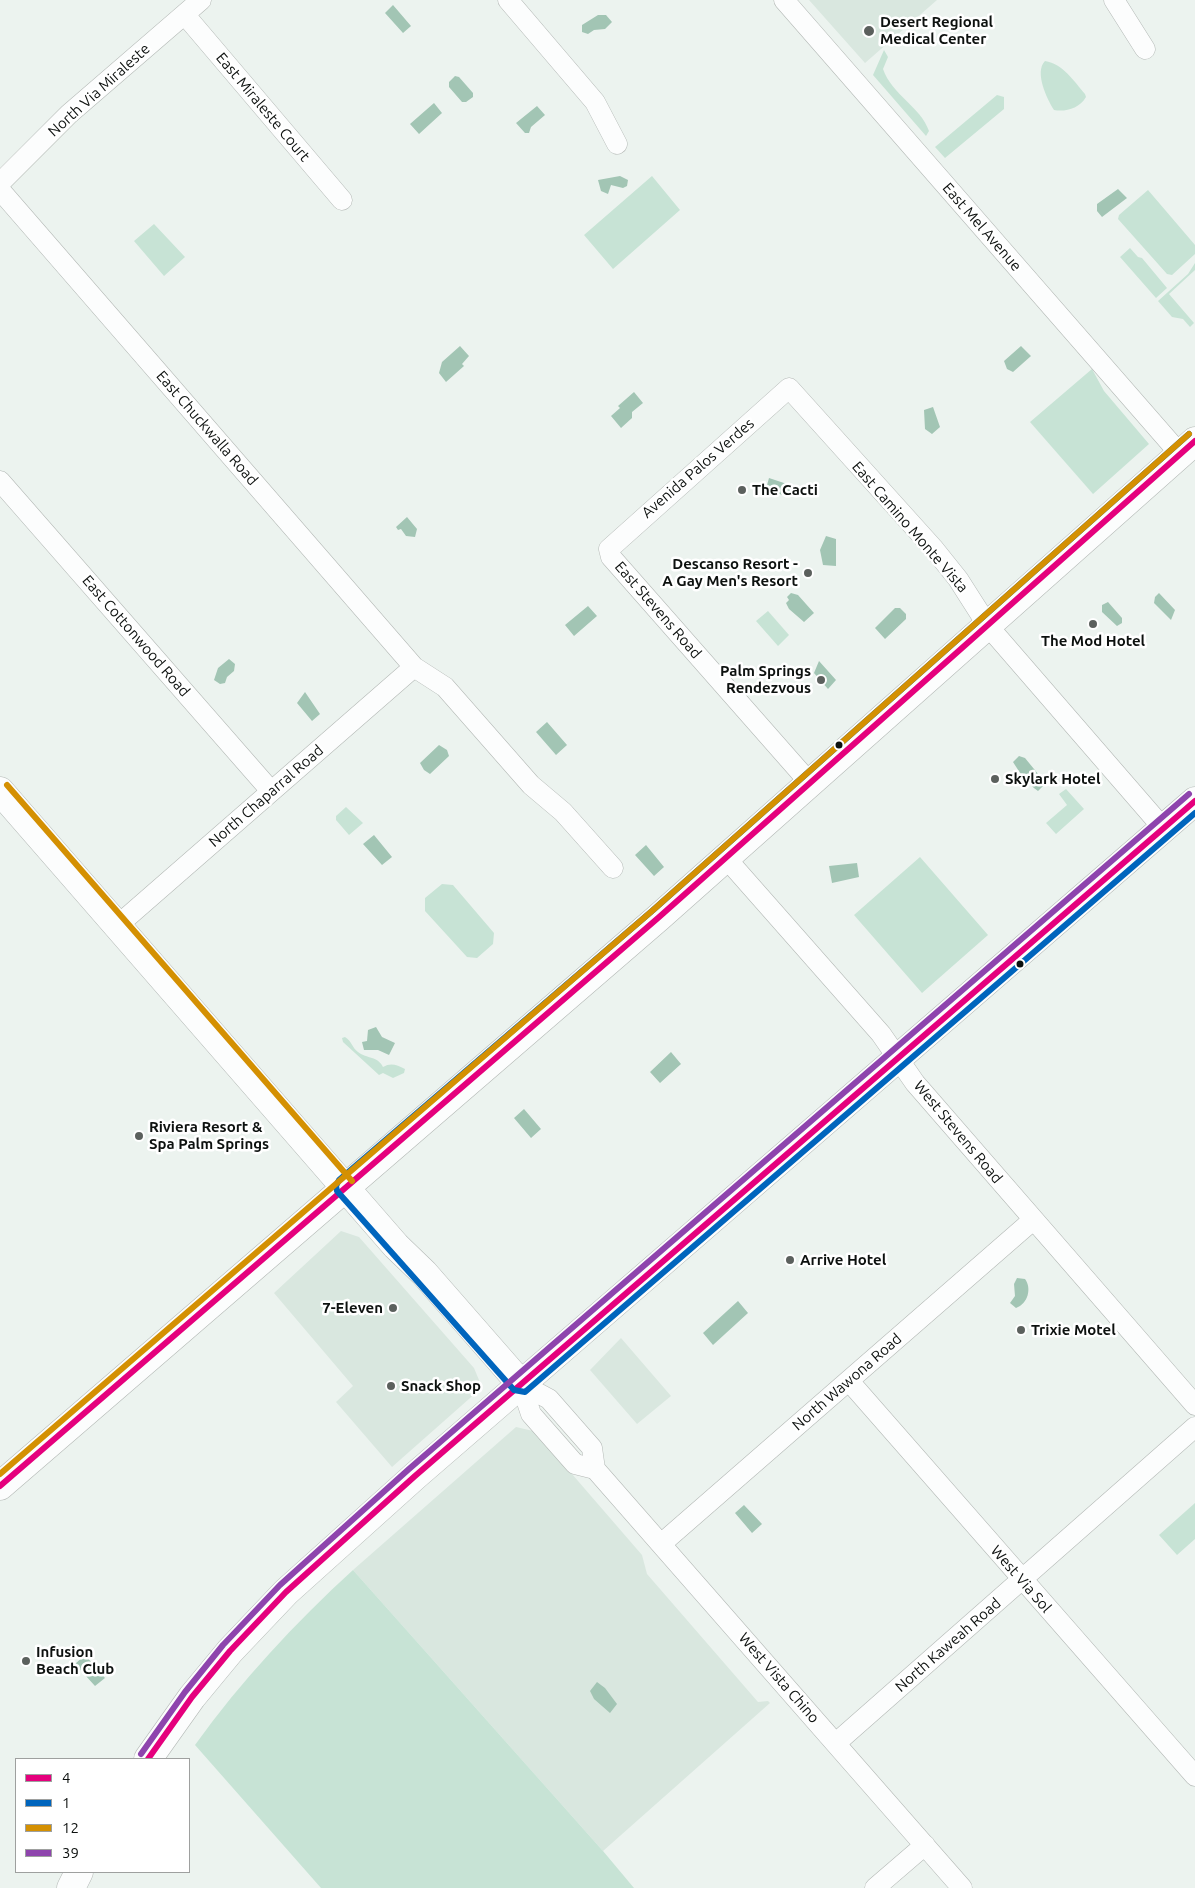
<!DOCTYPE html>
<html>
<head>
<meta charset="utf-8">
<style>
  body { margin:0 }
  #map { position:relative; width:1195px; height:1888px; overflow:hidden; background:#ecf3ef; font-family:Ubuntu,sans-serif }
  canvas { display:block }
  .legend { position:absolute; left:15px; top:1758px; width:175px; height:115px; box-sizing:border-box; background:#fff; border:1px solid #9ea09f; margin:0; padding:6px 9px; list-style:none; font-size:15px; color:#0d110f }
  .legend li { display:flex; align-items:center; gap:10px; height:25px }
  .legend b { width:25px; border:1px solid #9ea09f }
</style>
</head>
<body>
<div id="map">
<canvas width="1195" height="1888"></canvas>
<ul class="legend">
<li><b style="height:6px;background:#e5007d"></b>4</li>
<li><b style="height:6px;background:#0065bd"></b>1</li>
<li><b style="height:6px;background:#d49002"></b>12</li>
<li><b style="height:6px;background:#8e44ad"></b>39</li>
</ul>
</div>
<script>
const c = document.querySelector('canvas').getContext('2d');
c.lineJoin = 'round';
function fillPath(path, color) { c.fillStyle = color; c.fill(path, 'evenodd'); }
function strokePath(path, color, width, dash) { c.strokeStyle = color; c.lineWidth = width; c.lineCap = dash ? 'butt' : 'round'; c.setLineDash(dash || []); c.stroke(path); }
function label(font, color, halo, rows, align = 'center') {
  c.font = font + ' Ubuntu,sans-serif'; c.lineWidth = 5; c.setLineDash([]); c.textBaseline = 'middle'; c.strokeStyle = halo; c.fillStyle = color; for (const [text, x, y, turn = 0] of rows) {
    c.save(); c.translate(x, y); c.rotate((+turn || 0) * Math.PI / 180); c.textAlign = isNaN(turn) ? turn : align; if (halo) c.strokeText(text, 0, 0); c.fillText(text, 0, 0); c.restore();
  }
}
const built = new Path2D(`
  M809,0H937L865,63Z
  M341,1231L359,1237L474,1368L479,1380L478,1391L392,1467L336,1402L353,1386L274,1293Z
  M621,1338L671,1396L637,1424L590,1370Z
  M516,1427L533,1431L559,1459L642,1555L647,1574L758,1702L768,1701L770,1703L603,1851L353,1570Z`);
const green = new Path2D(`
  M884,50L888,57L883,69C892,95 921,107 929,131L926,136L873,75Z
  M1045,61C1063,64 1074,81 1085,94L1086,97C1079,109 1065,112 1054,110C1047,99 1034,72 1045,61Z
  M997,95L1004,97V109L945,158L935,147Z
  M652,176L680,210L613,269L584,235Z
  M1148,190L1195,245V254L1172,275L1167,274L1118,219L1119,215Z
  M154,224L185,257L164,276L134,241Z
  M1130,248L1138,257L1142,258L1167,288L1156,298L1120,257Z
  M1195,263V270L1169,294L1194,323L1190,327L1183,319L1172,317L1158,301L1188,274Z
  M1092,369L1104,391L1149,444L1093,494L1030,422Z
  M768,611L789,635L778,646L756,621Z
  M1066,789L1084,809L1056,834L1046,823L1067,805L1059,794Z
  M346,807L363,823L349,835L336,820V816Z
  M920,857L988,935L922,993L854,915Z
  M442,884L453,885L494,933L493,944L477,958L467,957L425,911V898Z
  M345,1037C352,1041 352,1048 358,1052C367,1059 378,1056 383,1067C391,1062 397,1065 405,1069L404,1073L393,1078L383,1073L379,1075L343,1042L342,1038Z
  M1195,1503V1539L1177,1555L1159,1535Z
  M353,1570L603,1851L634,1888H321L195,1745C241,1681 295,1623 353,1570Z`);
const water = new Path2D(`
  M393,5L411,26L403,33L385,13Z
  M598,15H606L612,22L605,29L594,30L588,34L582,32V25Z
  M455,76L459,77L473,93V97L466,102H462L449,87V82Z
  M434,103L442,113L419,134L410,124Z
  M537,106L545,115L531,127L529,133H525L516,123Z
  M620,176L628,180L627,186L623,188L611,185L608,194L601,191L598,180Z
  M1118,189L1127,198L1102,217L1097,211V204Z
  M460,346L469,356L462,364L464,366L446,382L439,373L442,362Z
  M1021,346L1031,356L1013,372L1007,369L1004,361Z
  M634,392L643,403L632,412V418L621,428L611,416L620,408L618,406Z
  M933,407L940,427L932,434L925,429L924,410Z
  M769,478L796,487L785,496L766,489Z
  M407,517L417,529L415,537L406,536L401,529L398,530L396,527Z
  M826,536L836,539V566L823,565L820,550Z
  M791,593L798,595L814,613L804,622L789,609L786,603L789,600L787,597Z
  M1159,593L1175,610L1171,620L1154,603L1155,597Z
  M1108,602L1122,618V623L1117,626L1102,612V605Z
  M588,606L597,616L574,636L565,625Z
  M895,608H900L906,614V619L885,639L875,628Z
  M229,659L235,664L234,671L227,677L225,683L220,684L214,680L218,668Z
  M819,661L836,680L828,689L814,673Z
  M305,692L320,714L312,721L297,703Z
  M547,722L567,745L556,755L536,732Z
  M439,745L447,750L449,756L430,774L424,770L420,763Z
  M1019,756L1025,758L1043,780L1044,785L1038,791C1028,784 1019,772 1013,762Z
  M374,835L392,857L382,865L363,844Z
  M646,845L664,867L654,876L635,855Z
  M857,863L859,877L832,883L829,866Z
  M376,1027L382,1037L395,1043L389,1055L378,1050H364L362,1042L367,1041L368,1030Z
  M671,1052L681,1064L660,1083L650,1072Z
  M524,1109L541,1129L531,1138L514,1118Z
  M1017,1278L1025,1279C1032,1288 1028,1304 1016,1308L1010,1303L1015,1296L1014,1284Z
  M738,1301L748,1313L713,1345L703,1333Z
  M744,1505L762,1524L752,1533L735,1513Z
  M85,1655L105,1678L95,1686L75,1664Z
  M597,1682L605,1688L617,1704L610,1713L594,1699L590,1691Z`);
const street = new Path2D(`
  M508,0L595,102L617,144
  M784,0L1180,454
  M1114,0L1145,49
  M185,15L342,200
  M0,183L69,114L201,0
  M0,190L414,667L445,687L531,785L563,812L613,868
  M0,481L271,791
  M809,782L611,557L609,549L789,388L934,549L958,579L988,626L1163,828
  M725,857L881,1034L915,1083L1195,1405
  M117,926L414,667
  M849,1381L1195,1776
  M521,1384L549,1399L592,1448L595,1469L962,1888
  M521,1384L531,1414L575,1464L595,1469
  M661,1544L1033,1220
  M836,1743L1195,1427
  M875,1888L925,1845`);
const secondary = new Path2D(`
  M0,1486L658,918L1195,441`);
const primary = new Path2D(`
  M0,791L396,1246L424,1273L521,1384
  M148,1759L192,1697L230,1651L286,1592L415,1476L1195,801
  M71,1888L79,1872`);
const bus1 = new Path2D(`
  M0,1486L658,918L1195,441
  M148,1759L192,1697L230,1651L286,1592L415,1476L1195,801`);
const bus2 = new Path2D(`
  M1189,434L652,911L339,1180L336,1186L337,1191L514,1390L525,1392L1195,813`);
const bus3 = new Path2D(`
  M7,785L352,1181
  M0,1474L652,911L1189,434`);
const bus4 = new Path2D(`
  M141,1754L185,1692L223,1645L280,1585L409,1469L1189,794`);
const markers = [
  [869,31,6,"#5b605d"],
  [742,490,5,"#5b605d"],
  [808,573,5,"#5b605d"],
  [1093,624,5,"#5b605d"],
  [821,680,5,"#5b605d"],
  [839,745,4.5,"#0d110f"],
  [995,779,5,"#5b605d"],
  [1020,964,4.5,"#0d110f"],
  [139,1136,5,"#5b605d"],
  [790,1260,5,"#5b605d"],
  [393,1308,5,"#5b605d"],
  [1021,1330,5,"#5b605d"],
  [391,1386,5,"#5b605d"],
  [26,1661,5,"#5b605d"]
];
const poiNames = [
  ["Desert Regional",880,22],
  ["Medical Center",880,39],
  ["The Cacti",752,490],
  ["Descanso Resort -",798,564,"right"],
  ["A Gay Men's Resort",798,581,"right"],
  ["The Mod Hotel",1093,641,"center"],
  ["Palm Springs",811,671,"right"],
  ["Rendezvous",811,688,"right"],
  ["Skylark Hotel",1005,779],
  ["Riviera Resort &",149,1127],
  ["Spa Palm Springs",149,1144],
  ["Arrive Hotel",800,1260],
  ["7-Eleven",383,1308,"right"],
  ["Trixie Motel",1031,1330],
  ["Snack Shop",401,1386],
  ["Infusion",36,1652],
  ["Beach Club",36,1669]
];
const streetNames = [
  ["North Via Miraleste",99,90,-42],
  ["East Miraleste Court",263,107,50],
  ["East Mel Avenue",982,227,49],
  ["East Chuckwalla Road",207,428,49],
  ["Avenida Palos Verdes",698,468,-41],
  ["East Camino Monte Vista",910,527,49],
  ["East Stevens Road",658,610,49],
  ["East Cottonwood Road",136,636,49],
  ["North Chaparral Road",266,796,-41],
  ["West Stevens Road",958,1132,50],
  ["North Wawona Road",847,1382,-41],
  ["West Via Sol",1021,1579,49],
  ["North Kaweah Road",948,1645,-41],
  ["West Vista Chino",779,1678,49]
];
fillPath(built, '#d9e7df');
fillPath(green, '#c7e3d5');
fillPath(water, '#a2c5b4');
strokePath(street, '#b3b8b5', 21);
strokePath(secondary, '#b3b8b5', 29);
strokePath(primary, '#b3b8b5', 29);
strokePath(street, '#fcfdfd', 20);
strokePath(secondary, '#fcfdfd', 28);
strokePath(primary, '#fcfdfd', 28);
strokePath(bus1, '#e5007d', 6);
strokePath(bus2, '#0065bd', 6);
strokePath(bus3, '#d49002', 6);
strokePath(bus4, '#8e44ad', 6);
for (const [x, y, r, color] of markers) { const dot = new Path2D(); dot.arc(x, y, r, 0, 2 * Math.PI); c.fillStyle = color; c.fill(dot); strokePath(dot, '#fff', 2); }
label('bold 15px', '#0d110f', '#fff', poiNames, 'left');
label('15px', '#0d110f', '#fff', streetNames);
</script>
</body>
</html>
